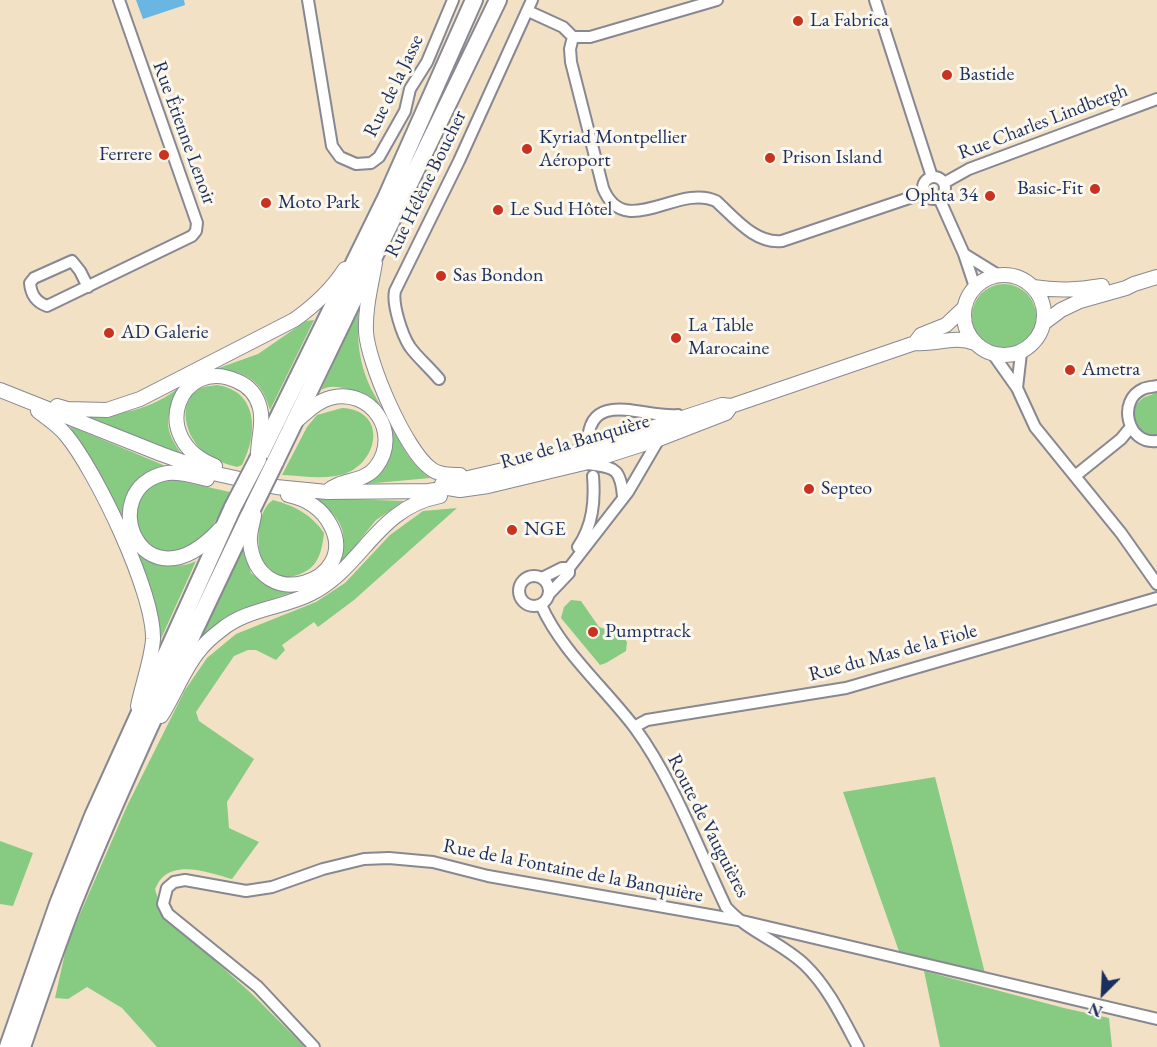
<!DOCTYPE html>
<html>
<head>
<meta charset="utf-8">
<style>
  body { margin:0 }
  #map { position:relative; width:1157px; height:1047px; overflow:hidden; background:#f3e1c5; font-family:"EB Garamond",serif }
  canvas { display:block }
  .north { position:absolute; left:1073px; top:963px; width:60px; height:60px; -webkit-text-stroke:4px #fbf7ec; paint-order:stroke; rotate:204deg; font-size:16px; font-weight:700; line-height:24px; text-align:center; color:#1b2f5e }
  .north::after { content:''; display:block; margin:auto; width:21px; height:27px; background:#1b2f5e; clip-path:polygon(50% 0,100% 100%,50% 72%,0 100%) }
</style>
</head>
<body>
<div id="map">
<canvas width="1157" height="1047"></canvas>
<div class="north">N</div>
</div>
<script>
const c = document.querySelector('canvas').getContext('2d');
c.lineJoin = 'round';
function fillPath(path, color) { c.fillStyle = color; c.fill(path, 'evenodd'); }
function strokePath(path, color, width, dash) { c.strokeStyle = color; c.lineWidth = width; c.lineCap = dash ? 'butt' : 'round'; c.setLineDash(dash || []); c.stroke(path); }
function label(font, color, halo, rows, align = 'center') {
  c.font = font + ' "EB Garamond",serif'; c.lineWidth = 6; c.setLineDash([]); c.textBaseline = 'middle'; c.strokeStyle = halo; c.fillStyle = color; for (const [text, x, y, turn = 0] of rows) {
    c.save(); c.translate(x, y); c.rotate((+turn || 0) * Math.PI / 180); c.textAlign = isNaN(turn) ? turn : align; if (halo) c.strokeText(text, 0, 0); c.fillText(text, 0, 0); c.restore();
  }
}
const green = new Path2D(`
  M972 316a32 32 0 1 1 64 0a32 32 0 1 1-64 0Z
  M359,308C356,339 359,367 374,394C378,402 384,410 388,418C400,442 408,462 430,478L365,484C372,480 379,475 384,469C398,451 389,410 370,397C364,393 355,391 348,389C338,387 330,385 321,390Z
  M314,320L270,410C261,379 246,372 216,369L258,354L306,321Z
  M217,385C259,391 258,435 242,465L237,467C225,464 213,460 203,451C186,437 176,403 199,389C204,386 211,386 217,385Z
  M180,386C165,417 162,429 184,457L81,417C113,417 156,409 180,386Z
  M1157,393V436C1136,435 1124,412 1143,398C1147,396 1153,394 1157,393Z
  M342,408C388,410 379,463 344,474C326,480 302,476 282,475L307,427L317,415Z
  M70,426L168,467C156,472 144,475 135,484C120,500 123,533 135,550C147,565 180,570 196,561L160,641Z
  M164,479H172L230,492C222,509 213,531 197,542C191,546 178,553 172,554C141,555 124,513 144,492C149,487 158,483 164,479Z
  M315,498L404,501L376,520L337,568C337,559 342,553 343,545C347,524 330,509 315,498Z
  M273,500C295,506 311,514 324,533C321,561 314,573 285,578C278,574 267,569 263,561C255,545 257,510 273,500Z
  M457,508L354,600L318,627L314,622L282,645L285,650L276,660L256,650H248L234,656L196,712L199,721L254,759L227,802L229,828L259,842L232,879C213,874 180,861 163,877C160,879 157,885 155,889L162,913L252,994L305,1047H157L122,1008L87,987L68,999L55,998L67,944L127,806L185,690L207,658L236,634L316,602L345,583L390,535L423,511Z
  M243,543L251,573C265,584 277,594 296,591C256,604 222,614 194,646Z
  M571,600L581,601L599,627L621,634L627,642L626,651L606,663L600,665L561,618L564,607Z
  M935,777L986,977L901,957L843,792Z
  M0,841L33,853L13,906L0,904Z
  M924,971L1064,1008L1109,1018L1112,1047H940Z`);
const water = new Path2D(`
  M136,0H184L185,5L143,19Z`);
const minor = new Path2D(`
  M308,0L332,146L340,157L356,164L371,163L379,157L405,111L410,89L427,62L453,0
  M875,0L932,177
  M528,11L563,27L573,37H590L717,0
  M573,37L570,49L571,62L603,188C624,241 678,183 716,201C735,218 755,244 782,241L924,193
  M923 188a11 11 0 1 1 22 0a11 11 0 1 1-22 0Z
  M944,183L969,169L1157,99
  M939,198L964,254L975,287
  M964,254L998,275
  M88,287L80,271L72,261L34,278L30,283C31,295 36,302 47,306L192,236L196,231L197,223L119,0
  M993,354L1017,388L1035,427L1121,533L1157,584
  M439,379C430,368 418,358 410,347C402,335 392,304 395,291L459,161L532,0
  M1157,386C1153,387 1147,387 1143,389C1117,400 1127,445 1157,441
  M1017,388L1021,353
  M588,441C590,388 646,419 678,415
  M584,463C611,469 620,463 623,496
  M1075,476L1121,439L1130,428
  M578,547C593,525 595,501 593,476
  M519 591a15 15 0 1 1 30 0a15 15 0 1 1-30 0Z
  M542,578L562,568H569
  M549,594L569,573V568L628,492L659,439
  M541,605C562,652 604,687 635,728C673,780 698,848 726,907C748,932 781,942 805,965C828,987 843,1019 858,1047
  M634,727L647,720L846,688L1157,598
  M314,1047L258,987L168,914L163,904L167,888L174,882L185,880L246,891L272,887L323,869L364,859L389,858L433,862L488,876L738,920L1157,1019`);
const major = new Path2D(`
  M375,263C371,286 365,308 366,332C368,363 405,449 430,468C438,475 450,475 460,475
  M964 315a40 40 0 1 1 80 0a40 40 0 1 1-80 0Z
  M1033,287C1058,291 1077,290 1102,286
  M1045,322L1061,310L1080,301L1126,288L1134,284L1157,277
  M915,343L921,335L946,325L964,308
  M0,390L161,454L217,474L276,487L327,492L429,491L448,488L460,490L488,486L584,463L659,439L726,413L731,406
  M57,406L67,409L107,410L140,399L294,320C314,306 332,289 345,269
  M38,411C48,419 58,425 66,435C96,471 154,592 153,639C152,658 142,686 138,706
  M296,421C306,413 317,401 330,398C371,387 402,433 376,467C364,483 342,478 328,491
  M215,466C146,439 180,355 237,381C249,386 257,396 260,408C264,424 258,438 258,454
  M207,479C194,476 180,471 167,473C92,487 141,615 220,529
  M442,484L551,459L594,447L722,405L731,406L915,343C935,345 955,335 975,343
  M254,515C253,524 249,532 250,542C257,616 360,582 331,526C322,508 307,499 288,495
  M161,716C174,696 183,671 198,652C204,644 213,636 221,630C246,609 282,608 310,594C362,569 376,508 440,496`);
const highway = new Path2D(`
  M258,459L386,198L474,0
  M275,462L498,0
  M8,1047L58,904L93,816L233,507
  M22,1047C38,1000 54,952 72,906C127,770 190,639 253,507`);
const highwayBridge = new Path2D(`
  M233,507L258,459
  M253,507L275,462`);
const markers = [
  [798,21,6,"#c8321e"],
  [947,75,6,"#c8321e"],
  [527,149,6,"#c8321e"],
  [164,155,6,"#c8321e"],
  [770,158,6,"#c8321e"],
  [1095,189,6,"#c8321e"],
  [990,196,6,"#c8321e"],
  [266,203,6,"#c8321e"],
  [498,210,6,"#c8321e"],
  [441,276,6,"#c8321e"],
  [109,333,6,"#c8321e"],
  [676,338,6,"#c8321e"],
  [1070,370,6,"#c8321e"],
  [809,489,6,"#c8321e"],
  [512,530,6,"#c8321e"],
  [593,632,6,"#c8321e"]
];
const poiNames = [
  ["La Fabrica",810,21],
  ["Bastide",959,75],
  ["Kyriad Montpellier",539,138],
  ["Aéroport",539,161],
  ["Ferrere",152,155,"right"],
  ["Prison Island",782,158],
  ["Basic-Fit",1083,189,"right"],
  ["Ophta 34",978,196,"right"],
  ["Moto Park",278,203],
  ["Le Sud Hôtel",510,210],
  ["Sas Bondon",453,276],
  ["La Table",688,326],
  ["Marocaine",688,349],
  ["AD Galerie",121,333],
  ["Ametra",1082,370],
  ["Septeo",821,489],
  ["NGE",524,530],
  ["Pumptrack",605,632]
];
const streetNames = [
  ["Rue de la Jasse",394,86,-64],
  ["Rue Charles Lindbergh",1043,122,-21],
  ["Rue Étienne Lenoir",184,133,70],
  ["Rue Hélène Boucher",426,184,-64],
  ["Rue de la Banquière",575,442,-16],
  ["Rue du Mas de la Fiole",893,653,-15],
  ["Route de Vauguières",708,826,63],
  ["Rue de la Fontaine de la Banquière",573,871,11]
];
fillPath(green, '#87ca82');
fillPath(water, '#69b6e3');
strokePath(minor, '#878892', 14);
strokePath(major, '#878892', 16);
strokePath(highway, '#878892', 20);
strokePath(minor, '#fff', 10);
strokePath(major, '#fff', 14);
strokePath(highway, '#fff', 16);
strokePath(highwayBridge, '#878892', 20, []);
strokePath(highwayBridge, '#fff', 16);
for (const [x, y, r, color] of markers) { const dot = new Path2D(); dot.arc(x, y, r, 0, 2 * Math.PI); c.fillStyle = color; c.fill(dot); strokePath(dot, '#fbf7ec', 2); }
label('20px', '#1b2f5e', '#fbf7ec', poiNames, 'left');
label('20px', '#1b2f5e', '#fbf7ec', streetNames);
</script>
</body>
</html>
